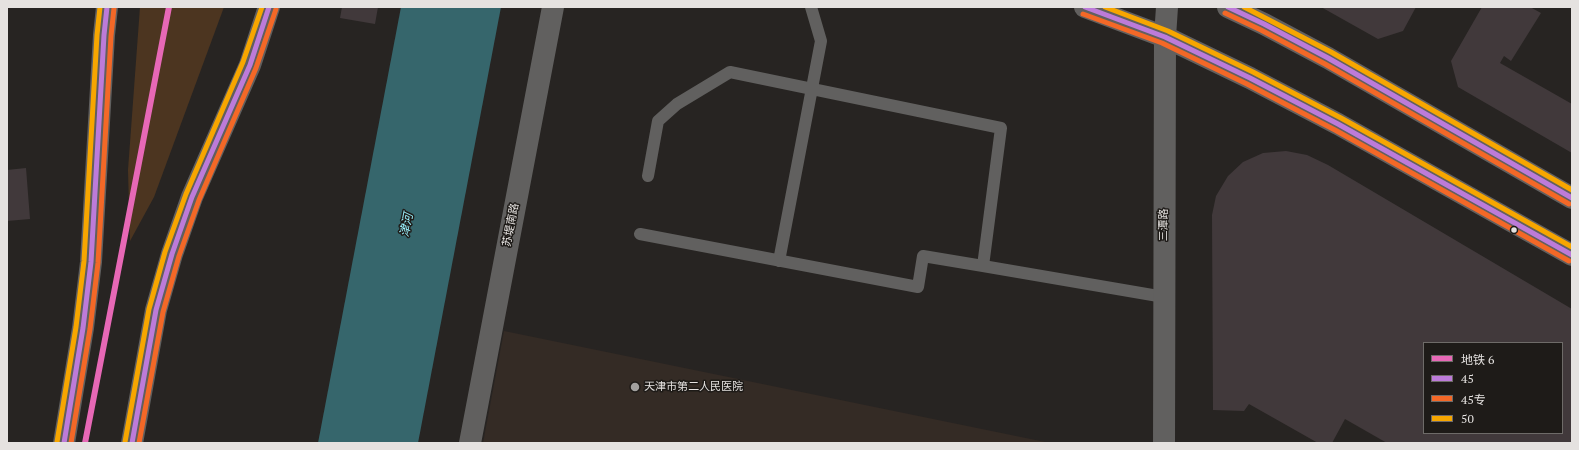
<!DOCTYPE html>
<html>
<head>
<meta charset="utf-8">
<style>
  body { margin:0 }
  #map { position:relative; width:1579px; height:450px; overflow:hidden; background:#272422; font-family:"PT Serif","Noto Sans SC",serif }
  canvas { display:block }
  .frame { position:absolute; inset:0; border:8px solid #e5e2e0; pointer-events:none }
  .legend { position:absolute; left:1423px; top:342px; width:140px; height:92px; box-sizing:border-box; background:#1e1b18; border:1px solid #6e6b68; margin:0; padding:5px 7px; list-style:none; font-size:12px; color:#e5e2e0 }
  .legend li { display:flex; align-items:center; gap:8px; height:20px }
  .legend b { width:20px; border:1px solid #6e6b68 }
</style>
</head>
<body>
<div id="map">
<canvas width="1579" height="450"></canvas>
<div class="frame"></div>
<ul class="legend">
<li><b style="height:5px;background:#e768b6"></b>地铁 6</li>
<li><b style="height:5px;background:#bd7bd9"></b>45</li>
<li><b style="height:5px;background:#f36827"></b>45专</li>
<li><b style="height:5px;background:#f7a600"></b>50</li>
</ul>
</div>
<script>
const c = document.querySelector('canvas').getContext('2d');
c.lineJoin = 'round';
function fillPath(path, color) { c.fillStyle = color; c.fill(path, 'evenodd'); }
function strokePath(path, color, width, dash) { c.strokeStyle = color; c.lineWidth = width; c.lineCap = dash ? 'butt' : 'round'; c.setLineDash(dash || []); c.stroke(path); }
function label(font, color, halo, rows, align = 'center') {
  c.font = font + ' "PT Serif","Noto Sans SC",serif'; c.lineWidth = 3; c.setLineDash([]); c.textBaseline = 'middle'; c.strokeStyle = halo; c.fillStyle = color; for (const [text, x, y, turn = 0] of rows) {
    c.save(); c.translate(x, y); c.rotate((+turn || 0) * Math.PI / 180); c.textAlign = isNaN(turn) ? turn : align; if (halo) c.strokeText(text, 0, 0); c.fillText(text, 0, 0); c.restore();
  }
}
const built = new Path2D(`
  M504,331L1050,443H483Z`);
const green = new Path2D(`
  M140,7H224L154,197L130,241L128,170Z`);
const water = new Path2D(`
  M401,7H501L418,443H318Z`);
const building = new Path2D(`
  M342,7H378L375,24L340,18Z
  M1321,7H1416L1403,31L1378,39Z
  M1482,7H1530L1541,13L1511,61L1504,56L1500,63L1572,104V153L1458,87L1451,61Z
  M1286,151L1307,155L1328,165L1572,309V443H1387L1345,419L1332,443H1318L1249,404L1244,411L1213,410L1212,215L1216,196L1228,176L1243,162L1263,153ZM1424,343H1562V433H1424Z
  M26,168L30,219L7,221V170Z`);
const service = new Path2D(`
  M648,176L658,121L677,104L730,72L1001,128L983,266L1164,297
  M640,234L918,287L923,256L983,266
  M779,261L821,41L811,7`);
const minor = new Path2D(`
  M470,443L553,7`);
const tertiary = new Path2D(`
  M1164,443L1165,37L1167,7`);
const primary = new Path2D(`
  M1085,7L1165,37L1250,78L1338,124L1572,255
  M1228,7L1264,24L1328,58L1572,198`);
const trunk = new Path2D(`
  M64,443L83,328L91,262L104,35L107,7
  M132,443L156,310L172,254L192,197L250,65L269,7`);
const bus1 = new Path2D(`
  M1085,7L1165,37L1250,78L1338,124L1572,255
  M1228,7L1264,24L1328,58L1572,198
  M64,443L83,328L91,262L104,35L107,7
  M132,443L156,310L172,254L192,197L250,65L269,7`);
const bus2 = new Path2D(`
  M1225,13L1261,30L1325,64L1569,204
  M1083,14L1162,43L1247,84L1335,130L1569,261
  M71,443L90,329L98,263L111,36L114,8
  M139,443L163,312L179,256L199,200L256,68L276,9`);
const bus3 = new Path2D(`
  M1105,7L1168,31L1253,72L1341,118L1572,247
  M1244,7L1331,52L1572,190
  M57,442L76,327L84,261L97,35L100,7
  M125,442L149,309L165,252L186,194L243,62L262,7`);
const metro1 = new Path2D(`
  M85,443L169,7`);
const markers = [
  [1514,230,3.5,"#e5e2e0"],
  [635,387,5,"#a2a09e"]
];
const streetNames = [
  ["苏堤南路",511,225,-79],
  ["三潭路",1164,225,-90]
];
const poiNames = [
  ["天津市第二人民医院",644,387]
];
const waterNames = [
  ["津河",407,225,-79]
];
fillPath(built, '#342b25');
fillPath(green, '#4c3520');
fillPath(water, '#36666c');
fillPath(building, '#41393b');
strokePath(service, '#61605f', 12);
strokePath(minor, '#61605f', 22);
strokePath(tertiary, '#61605f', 22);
strokePath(primary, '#62605f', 22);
strokePath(trunk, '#605f5e', 22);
strokePath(bus1, '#bd7bd9', 5);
strokePath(bus2, '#f36827', 5);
strokePath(bus3, '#f7a600', 5);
strokePath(metro1, '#e768b6', 6);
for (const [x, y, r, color] of markers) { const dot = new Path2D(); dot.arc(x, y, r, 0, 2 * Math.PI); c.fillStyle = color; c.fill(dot); strokePath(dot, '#1e1b18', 1.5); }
label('11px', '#e5e2e0', '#1e1b18', streetNames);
label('11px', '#e5e2e0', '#1e1b18', poiNames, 'left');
label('italic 12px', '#9af3ff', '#1e1b18', waterNames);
</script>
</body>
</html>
